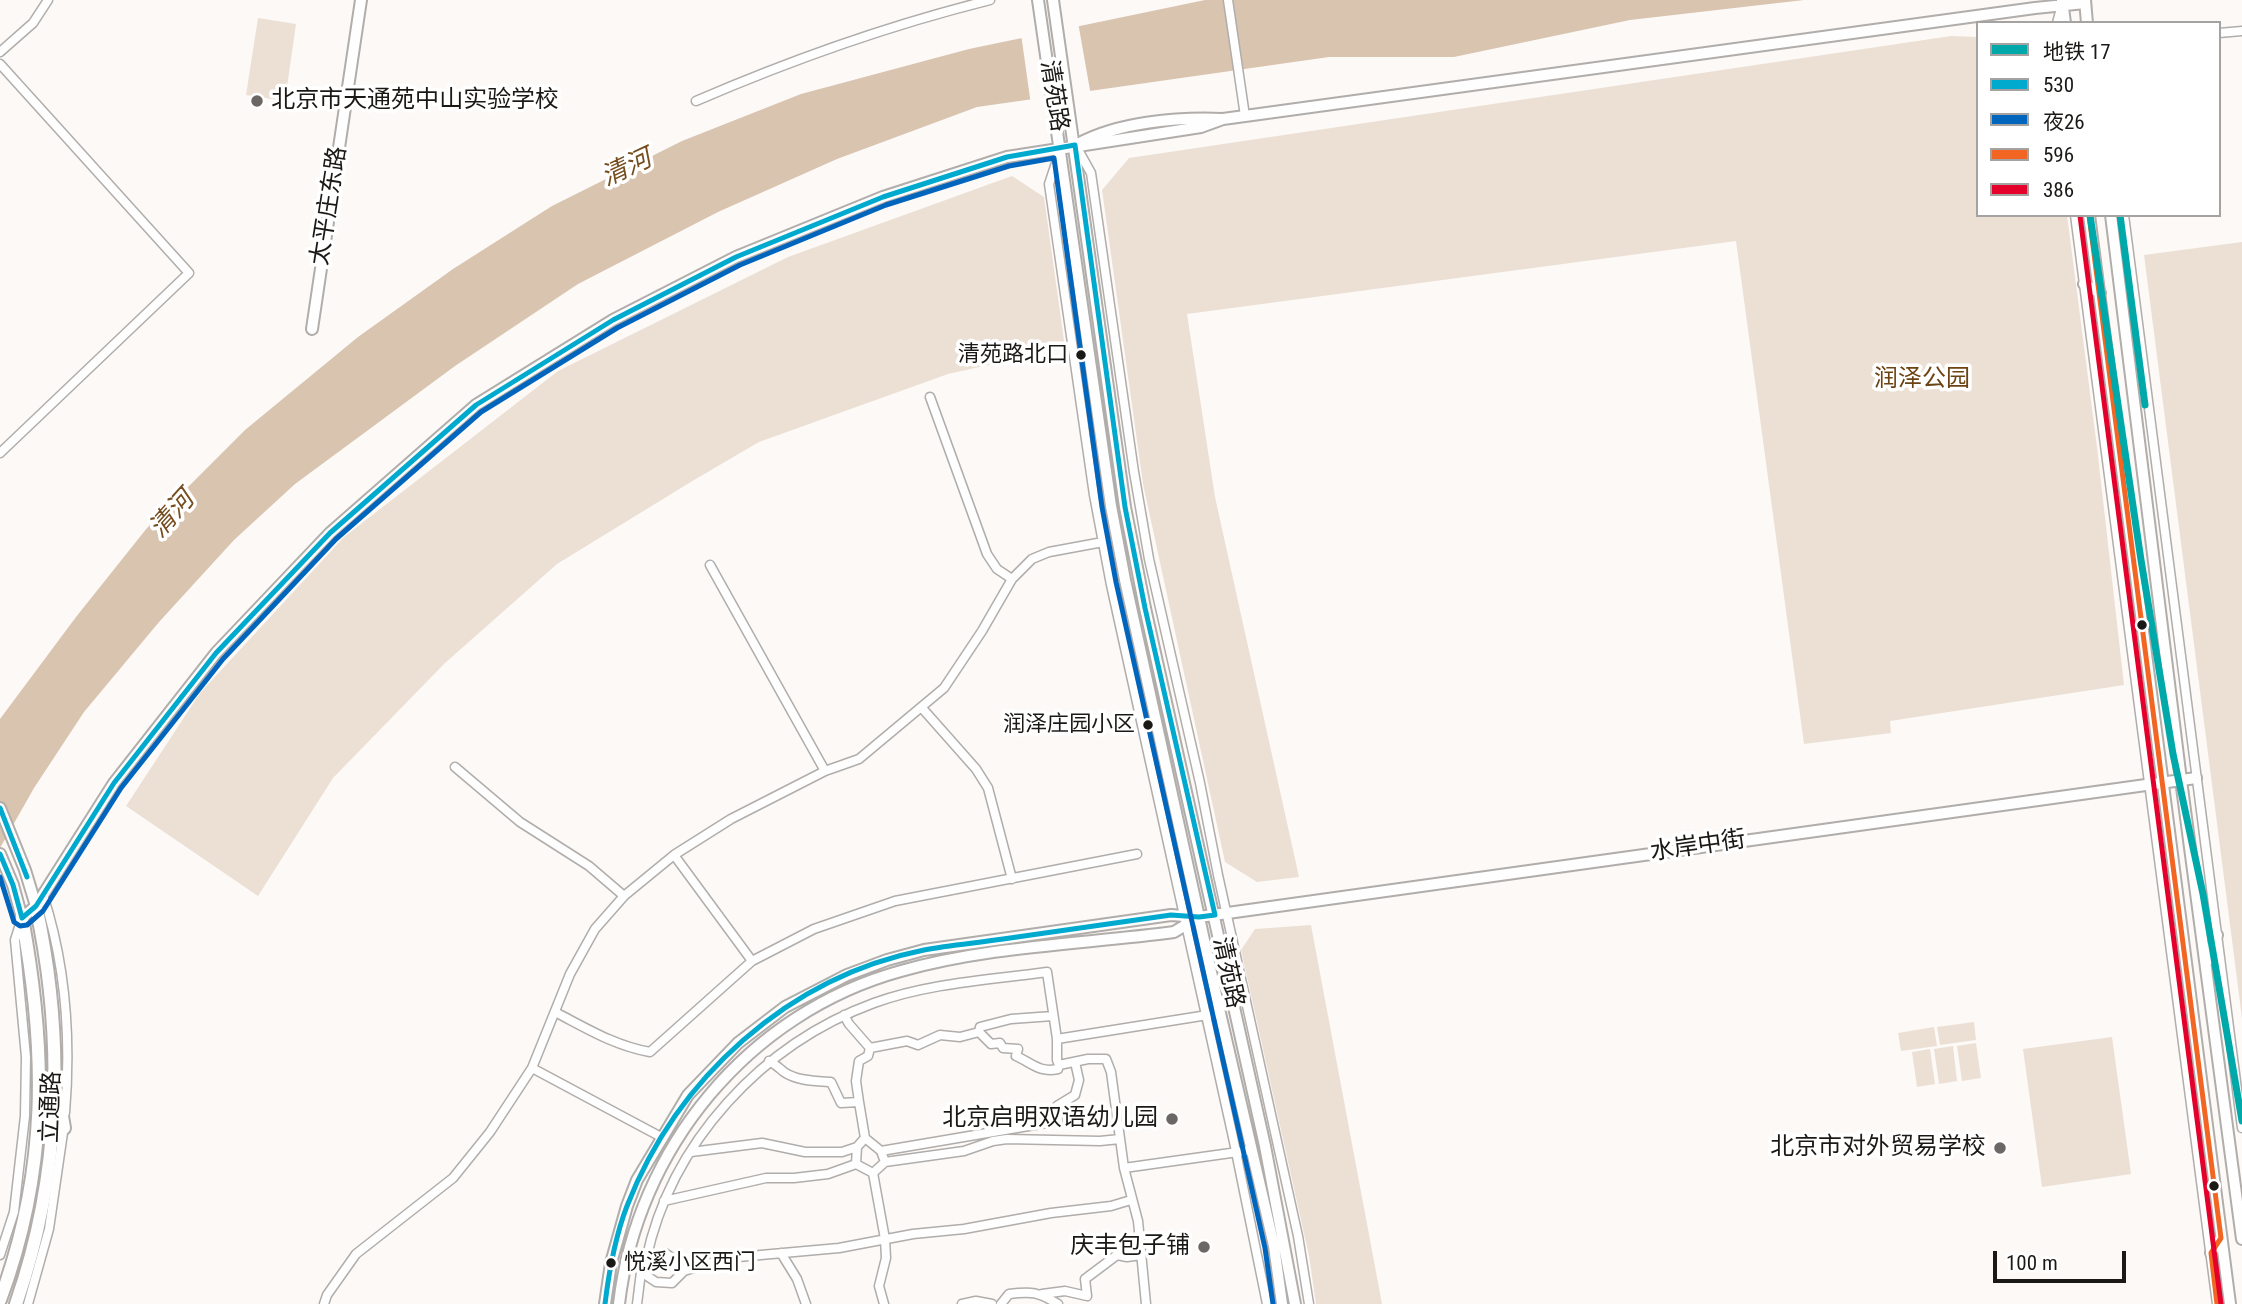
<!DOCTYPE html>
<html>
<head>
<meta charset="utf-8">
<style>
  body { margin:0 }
  #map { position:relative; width:2242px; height:1304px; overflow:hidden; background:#fcf9f7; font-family:"Roboto Condensed","Noto Sans SC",sans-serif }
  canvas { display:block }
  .legend { position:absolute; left:1976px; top:21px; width:245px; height:196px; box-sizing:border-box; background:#fff; border:2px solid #a4a3a2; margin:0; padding:9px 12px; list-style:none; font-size:21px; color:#1b1916 }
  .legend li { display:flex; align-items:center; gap:14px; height:35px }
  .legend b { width:35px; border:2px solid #a4a3a2 }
  .scale { position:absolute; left:1993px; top:1251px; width:133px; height:32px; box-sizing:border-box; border:4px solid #1b1916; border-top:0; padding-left:9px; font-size:21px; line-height:24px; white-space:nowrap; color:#1b1916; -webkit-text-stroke:5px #fff; paint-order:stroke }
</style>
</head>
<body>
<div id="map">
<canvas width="2242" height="1304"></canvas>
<ul class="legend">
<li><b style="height:9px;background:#00a9a9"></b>地铁 17</li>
<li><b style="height:9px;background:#00a9ce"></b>530</li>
<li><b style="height:9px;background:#0065bd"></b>夜26</li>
<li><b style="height:9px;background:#f26522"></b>596</li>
<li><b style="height:9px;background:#e4002b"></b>386</li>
</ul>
<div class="scale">100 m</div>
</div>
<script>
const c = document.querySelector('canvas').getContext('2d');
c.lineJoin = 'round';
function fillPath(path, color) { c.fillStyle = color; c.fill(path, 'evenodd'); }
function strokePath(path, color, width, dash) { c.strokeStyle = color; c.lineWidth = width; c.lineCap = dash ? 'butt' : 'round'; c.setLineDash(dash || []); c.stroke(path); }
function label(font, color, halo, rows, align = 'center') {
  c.font = font + ' "Roboto Condensed","Noto Sans SC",sans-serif'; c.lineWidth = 7; c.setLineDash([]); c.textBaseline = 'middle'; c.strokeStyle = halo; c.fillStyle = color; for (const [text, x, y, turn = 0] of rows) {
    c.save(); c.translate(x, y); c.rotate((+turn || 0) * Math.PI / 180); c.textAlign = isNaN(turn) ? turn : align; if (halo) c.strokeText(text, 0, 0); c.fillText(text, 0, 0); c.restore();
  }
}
const green = new Path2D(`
  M258,18L296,24L285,101L246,95Z
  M1951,36L1978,37V215H2067L2097,447L2124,685L1890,721L1891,733L1804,744L1736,241L1187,314L1215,497L1299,877L1257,882L1225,862L1143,484L1102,190L1129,158Z
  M1012,176L1044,197L1065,348L948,374L759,442L694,480L557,564L445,663L333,778L258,896L126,806L200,693L344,537L558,371L788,257Z
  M2242,242V1018L2144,255Z
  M1311,925L1382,1304H1316L1309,1256L1241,950L1255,929Z
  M1974,1022L1976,1040L1940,1045L1937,1027Z
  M1934,1027L1937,1046L1901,1051L1898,1033Z
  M2112,1037L2131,1174L2042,1187L2023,1049Z
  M1976,1043L1981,1078L1962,1081L1957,1046Z
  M1953,1046L1957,1081L1939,1084L1934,1049Z
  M1930,1049L1935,1084L1917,1087L1912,1052Z`);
const water = new Path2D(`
  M1205,0H1804L1630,20L1454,57H1329L977,107L837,159L718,212L578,284L455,366L295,484L234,540L159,622L84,712L34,788L0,848V719L76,617L147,528L245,430L358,337L453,269L552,206L682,141L801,94L969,49Z`);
const pier = new Path2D(`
  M1078,22L1091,96L1031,105L1021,34Z`);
const street = new Path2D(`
  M1228,0L1245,116
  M2057,23L2061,8
  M2219,33L2242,31
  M0,52L33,23L48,0
  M0,64L189,273L0,453
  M696,101C791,60 890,25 990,0
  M1076,146L1091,173L1134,472L1149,559L1200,783L1218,875L1298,1236L1309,1304
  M1059,154L1049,184L1094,495L1111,585L1234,1142L1267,1304
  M2075,215L2217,1304
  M2124,215L2242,1128
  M930,397L987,554L997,569L1012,579
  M710,565L825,771
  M922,708L976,769L988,788L1012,879
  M455,767L520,822L589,866L624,896
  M674,855L752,961
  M43,895C66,965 71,1040 65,1113
  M555,1012C586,1028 615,1046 650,1052L752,961L814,929L895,901L1137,854
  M844,1015L849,1024L870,1048
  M979,1032L980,1027L1011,1019L1053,1016
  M1057,1039V1060L1059,1065L1088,1059H1106L1111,1072L1124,1168L1138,1221L1146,1304
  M532,1068L663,1138
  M859,1102L856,1081L859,1061L868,1056L870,1048L907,1041L918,1045L940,1035L960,1037L979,1032L991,1044L1000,1043L1003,1048L1018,1049L1016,1056C1032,1063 1039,1073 1058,1069L1059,1065
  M865,1138L881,1151L885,1162L873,1173L885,1239L886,1258L879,1286L884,1304
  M857,1147L856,1164L873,1173
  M881,1151L1058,1121L1057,1106L1075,1095L1079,1080L1075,1062
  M691,1152L762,1143L805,1152H842L857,1147L865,1138L859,1102L841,1103L831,1082C816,1081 797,1081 784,1072C779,1068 775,1064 769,1061
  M885,1162L964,1151L993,1141L1007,1139L1100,1141L1120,1139
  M1124,1168L1252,1150
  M1131,1200L1111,1206L1051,1213L964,1229L913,1234L839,1248L727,1258L684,1271L678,1262L665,1253L646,1260C671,1142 762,1044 874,1003C929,983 989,980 1047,972L1057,1039L1220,1013
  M664,1201L766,1178H794L828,1174L856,1164
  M781,1253L797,1279L806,1304
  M0,1255L14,1212L25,1116L26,1057L15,940L21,921
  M627,1257L646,1260L641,1272L637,1304
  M641,1272L656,1282L672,1283L684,1271
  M1042,1294L1065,1291L1087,1296L1085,1279L1117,1255L1127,1257L1141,1255
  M28,1304L49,1229L64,1126
  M324,1304L327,1295L356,1254L453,1178L490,1132L532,1068L570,974L595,929L624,896L674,855L731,819L825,771L859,759L944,688L982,631L1012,579L1032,559L1049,552L1103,542
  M962,1304L976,1301L992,1304
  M1001,1304L1009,1294C1032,1291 1038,1292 1058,1304`);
const secondary = new Path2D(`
  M1038,0L1111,506L1125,580L1220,1013L1274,1246L1282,1304
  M1053,0L1125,507L1145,608L1265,1146L1295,1304
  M2062,0L2065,23
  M2085,0L2087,23
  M1078,144C1118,122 1178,117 1223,119L2035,8L2085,3
  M2089,215C2138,578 2182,941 2230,1304
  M2111,215L2181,780L2242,1239
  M2084,284L2100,293
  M312,329L361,0
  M0,808L25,870L36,906
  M0,854L13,885L22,918L36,906L114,783L216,653L330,533L476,405L613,320L736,257L883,197L1007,157L1201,127L1223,119
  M2207,961L2217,935
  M2211,1253L2221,1238
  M605,1304L611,1263L627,1206L637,1180L688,1095L738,1043L785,1007L847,975L887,960L924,950L1171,915L1199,917L2196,778
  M619,1304C637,1149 748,1013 901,971C989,946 1084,944 1174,932L1199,917`);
const primary = new Path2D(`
  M60,1104L64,1128
  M0,1300C48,1171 47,1052 22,918
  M16,1304C61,1175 65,1039 36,906`);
const bus1 = new Path2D(`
  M0,808L27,877
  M0,854L13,885L22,918L36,906L114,783L216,653L330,533L476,405L613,320L736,257L883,197L1007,157L1075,145L1125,507L1145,608L1215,915L1199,917L1171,915C1115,923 1059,931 1003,939C977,943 950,945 924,950C788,977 677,1078 627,1206C615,1237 609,1271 605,1304`);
const bus2 = new Path2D(`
  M0,877L14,922L20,926L27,925L43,911L121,788L223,659L336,539L481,412L617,328L740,265L886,205L1009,166L1054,158L1102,507L1116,582L1265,1248L1273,1304`);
const bus3 = new Path2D(`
  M2089,215L2221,1238L2211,1253L2217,1304`);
const bus4 = new Path2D(`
  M2080,216L2221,1304`);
const metro1 = new Path2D(`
  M2090,215L2141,560L2173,754L2203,894L2242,1121
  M2120,215L2145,405`);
const markers = [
  [257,101,7,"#6a6765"],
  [1081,355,6,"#1b1916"],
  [2142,625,6,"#1b1916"],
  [1148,725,6,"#1b1916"],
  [1172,1119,7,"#6a6765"],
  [2000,1148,7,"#6a6765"],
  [2214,1186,6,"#1b1916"],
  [1204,1247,7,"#6a6765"],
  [611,1263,6,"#1b1916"]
];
const busNames = [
  ["清苑路北口",1068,355],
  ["润泽庄园小区",1135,725],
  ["悦溪小区西门",624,1263,"left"]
];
const streetNames = [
  ["清苑路",1053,96,81],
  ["太平庄东路",330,206,-81],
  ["水岸中街",1698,847,-8],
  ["清苑路",1227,973,78],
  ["立通路",52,1107,-88]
];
const poiNames = [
  ["北京市天通苑中山实验学校",271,101,"left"],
  ["北京启明双语幼儿园",1158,1119],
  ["北京市对外贸易学校",1986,1148],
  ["庆丰包子铺",1190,1247]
];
const parkNames = [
  ["润泽公园",1922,380]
];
const waterNames = [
  ["清河",627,169,-25],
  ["清河",173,515,-48]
];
fillPath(green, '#ece0d5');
fillPath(water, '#d9c4af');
fillPath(pier, '#fcf9f7');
strokePath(street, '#b0adab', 11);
strokePath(secondary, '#b0adab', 14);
strokePath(primary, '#b0adab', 16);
strokePath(street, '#fffefe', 8);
strokePath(secondary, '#fffefe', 10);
strokePath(primary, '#fffefe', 12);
strokePath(bus1, '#00a9ce', 5);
strokePath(bus2, '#0065bd', 5);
strokePath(bus3, '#f26522', 5);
strokePath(bus4, '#e4002b', 5);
strokePath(metro1, '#00a9a9', 7);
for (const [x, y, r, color] of markers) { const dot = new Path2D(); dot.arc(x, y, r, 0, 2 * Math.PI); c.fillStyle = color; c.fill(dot); strokePath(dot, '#fff', 2.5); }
label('22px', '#1b1916', '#fff', busNames, 'right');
label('24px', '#1b1916', '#fff', streetNames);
label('24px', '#1b1916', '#fff', poiNames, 'right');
label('24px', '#6c4414', '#fff', parkNames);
label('italic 26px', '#754d1f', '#fff', waterNames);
</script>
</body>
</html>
